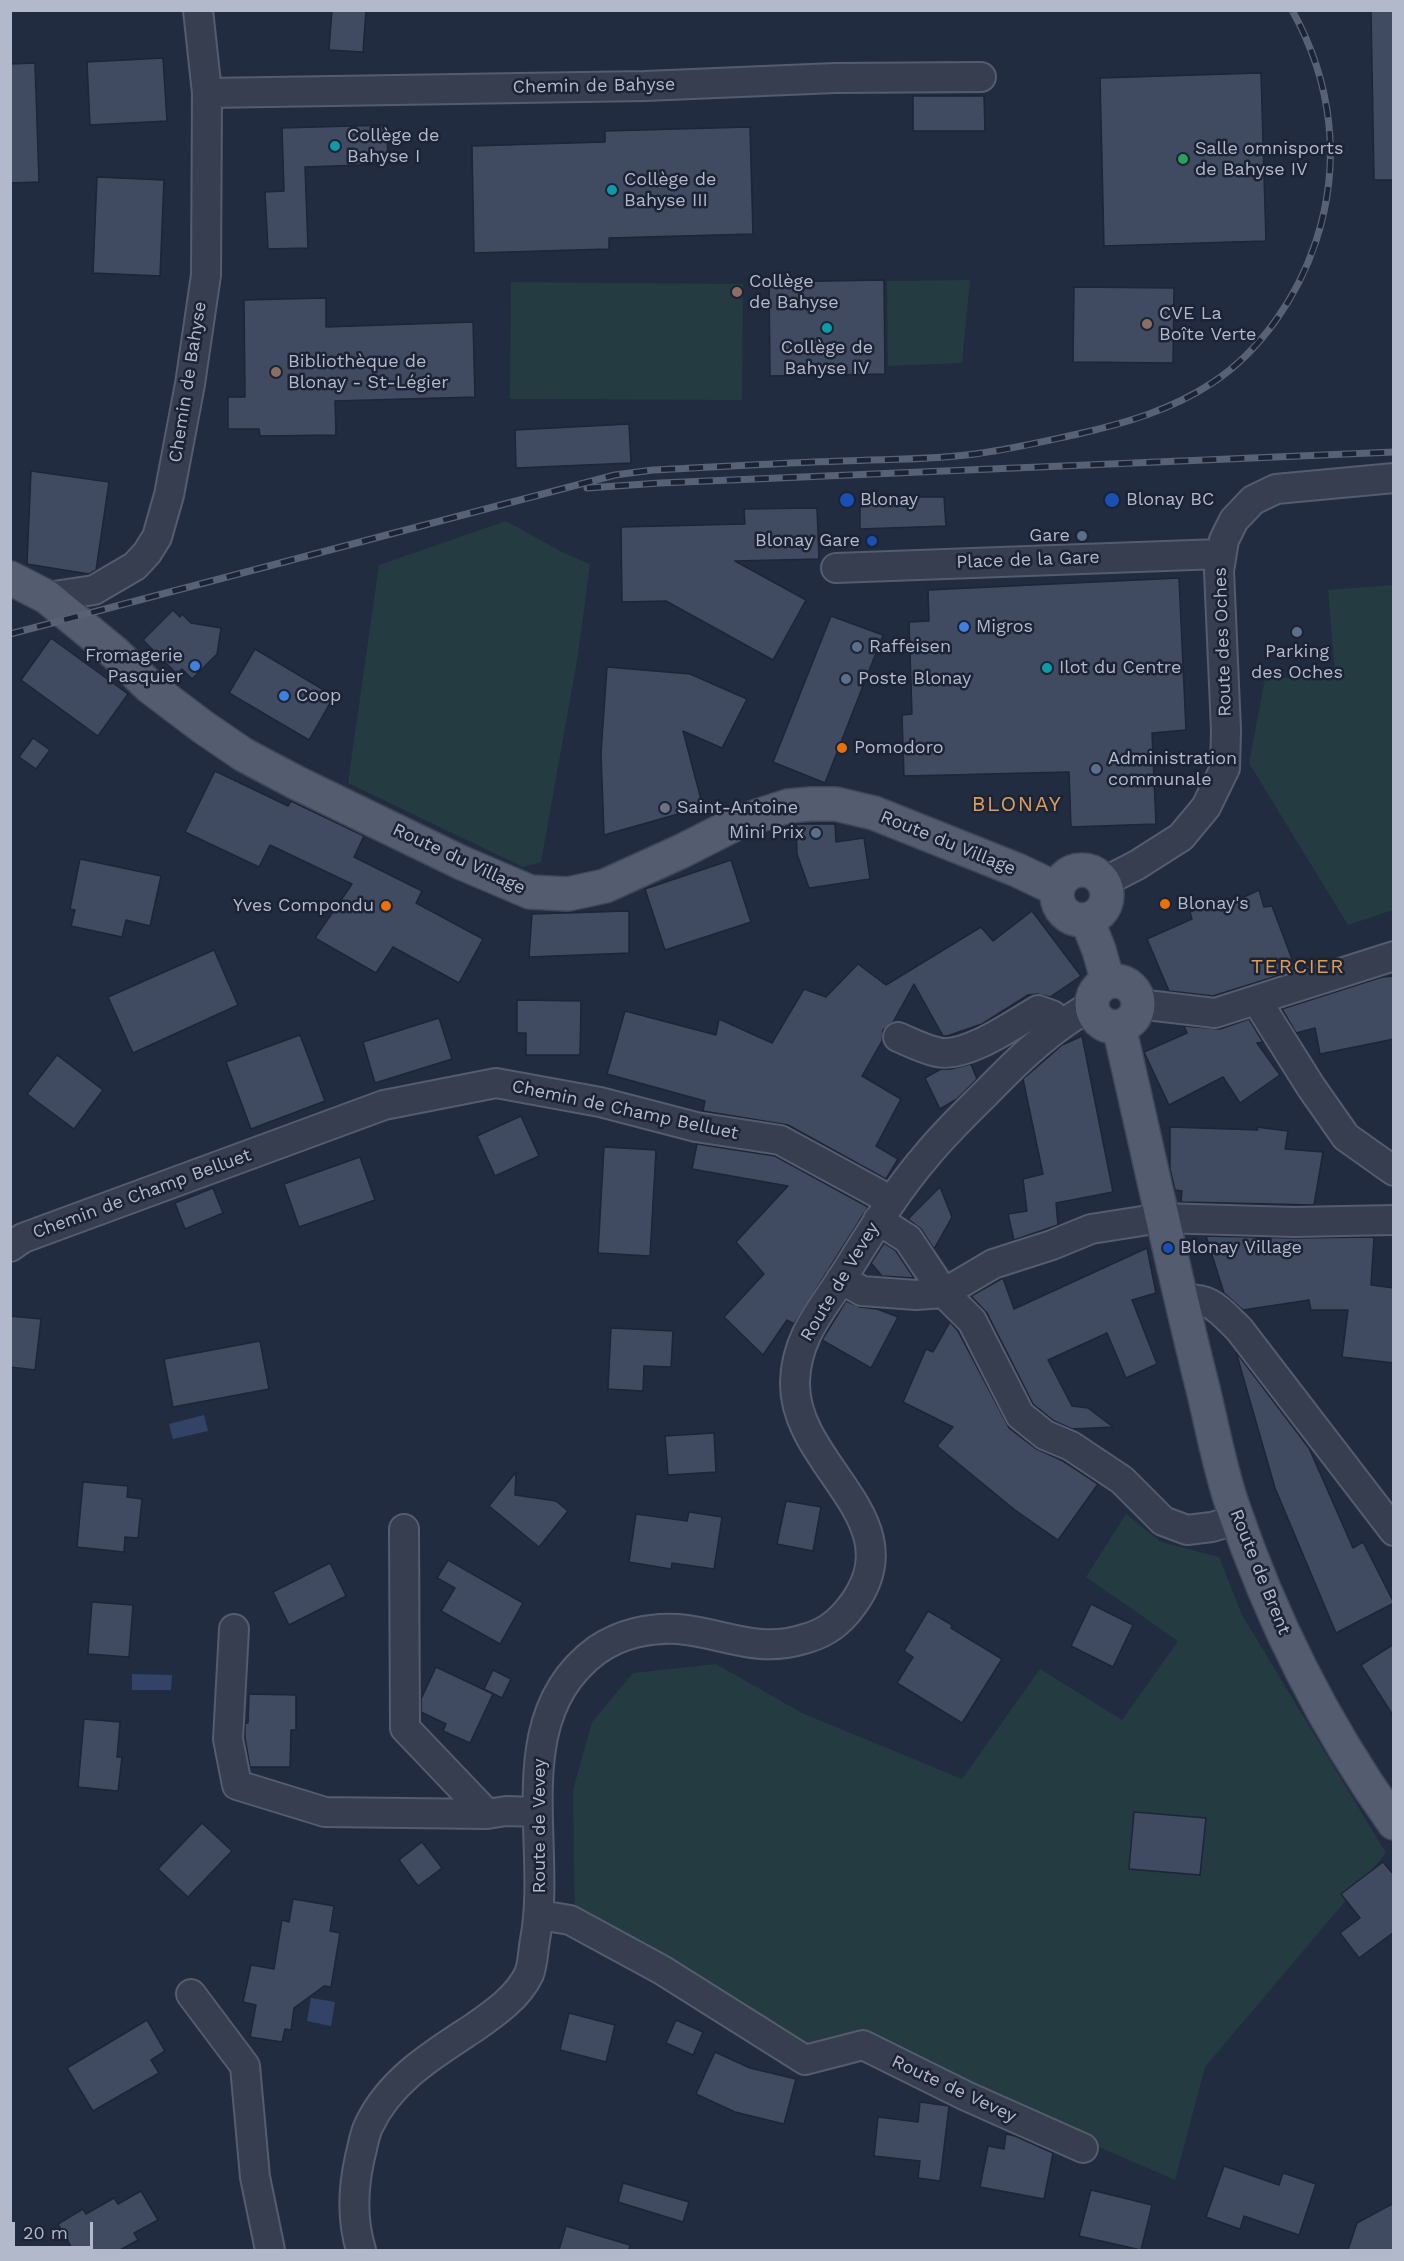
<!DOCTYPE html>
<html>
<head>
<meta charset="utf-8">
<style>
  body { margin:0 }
  #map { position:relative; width:1404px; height:2261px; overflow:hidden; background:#222c40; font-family:"Work Sans",sans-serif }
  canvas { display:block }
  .frame { position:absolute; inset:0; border:12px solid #b2b9cb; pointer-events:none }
  .scale { position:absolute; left:12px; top:2222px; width:81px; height:27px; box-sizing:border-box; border:3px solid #b2b9cb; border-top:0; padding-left:8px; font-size:18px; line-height:21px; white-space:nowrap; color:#b2b9cb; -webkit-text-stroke:4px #1b2335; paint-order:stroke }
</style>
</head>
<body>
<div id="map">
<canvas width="1404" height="2261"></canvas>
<div class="frame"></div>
<div class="scale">20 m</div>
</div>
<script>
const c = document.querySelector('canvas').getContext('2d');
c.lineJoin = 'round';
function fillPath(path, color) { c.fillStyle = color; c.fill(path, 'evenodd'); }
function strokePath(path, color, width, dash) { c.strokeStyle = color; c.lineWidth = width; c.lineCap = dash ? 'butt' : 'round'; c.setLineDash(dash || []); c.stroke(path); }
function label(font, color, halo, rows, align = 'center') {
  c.font = font + ' "Work Sans",sans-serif'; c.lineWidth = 5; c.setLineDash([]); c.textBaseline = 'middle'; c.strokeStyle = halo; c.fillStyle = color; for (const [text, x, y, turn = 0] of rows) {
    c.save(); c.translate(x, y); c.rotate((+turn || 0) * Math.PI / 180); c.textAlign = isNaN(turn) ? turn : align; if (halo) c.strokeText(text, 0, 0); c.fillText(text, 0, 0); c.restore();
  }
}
const green = new Path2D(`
  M970,280L962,363L888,366L887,281Z
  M511,282L743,284L742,400L510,399Z
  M506,521L564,553L590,564L578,655L541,862L523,867L348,783L379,565Z
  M1393,585V910L1348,925L1249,763L1265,679L1335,674L1328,590Z
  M1126,1514L1161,1542L1219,1557L1242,1615L1386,1853L1205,2067L1175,2180L870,2048L828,2061L575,1929L573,1790L592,1722L633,1673L716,1664L802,1713L962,1779L1040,1669L1122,1720L1178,1641L1086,1577Z`);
const water = new Path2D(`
  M204,1415L208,1431L173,1439L169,1424Z
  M132,1674L172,1675L171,1690H132Z
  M311,1998L335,2002L331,2026L307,2021Z`);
const building = new Path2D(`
  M332,10H366L363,52L329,50Z
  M1371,10H1394V180H1374Z
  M163,58L167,121L90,125L87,62Z
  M35,63L39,182L10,183V64Z
  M1261,73L1266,241L1104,246L1100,78Z
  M913,96H984L985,131H913Z
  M387,125L388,164L305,167L308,248L268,249L265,192L284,191L282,128Z
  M750,127L753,234L609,238V249L474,253L472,146L605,142V131Z
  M97,177L164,180L160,276L93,273Z
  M884,280L885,374L770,376L769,282Z
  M1074,287L1174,288L1173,363L1073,362Z
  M326,298V327L473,322L475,397L335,401L336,435L260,436L259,429H228V397H245L244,300Z
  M629,424L631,463L516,468L515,430Z
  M31,471L109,482L96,570L89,574L27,564Z
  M860,497H944L946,526L860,529Z
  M817,508L819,559L735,561L806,600L773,660L666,601L622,602L621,527L745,524L744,509Z
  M1179,578L1186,730L1152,733L1156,824L1071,827L1069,772L904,776L902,715L912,714L909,622L929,621L928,590Z
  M173,610L180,617L182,614L191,623L221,628L217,654L192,679L182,669L177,674L143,640Z
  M831,616L883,635L825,783L773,762Z
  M51,638L128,694L98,736L21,680Z
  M255,649L334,696L309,740L229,693Z
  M607,667L690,674L747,699L722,748L683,731L703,807L604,835L601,753Z
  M33,738L50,750L36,769L19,757Z
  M215,771L288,806L291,801L364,836L354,857L422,891L416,903L483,939L459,983L393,947L376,973L315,938L352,884L270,845L259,867L185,832Z
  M796,824H835L836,842L864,838L870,879L809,888L797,854Z
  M80,859L161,876L150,926L126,920L122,937L71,926L75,910L70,909Z
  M731,860L751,922L665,950L645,889Z
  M1259,890L1264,907L1272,906L1296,970L1213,996L1169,991L1147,939L1192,919L1190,912L1220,896L1227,905Z
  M629,911V953L529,957L532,914Z
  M1032,911L1081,976L1050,997L1037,994L1028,995L982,1024L947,1036H943L914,984L893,1022L883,1030L882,1041L862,1076L901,1099L876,1146L898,1159L886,1179L788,1125L703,1111L705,1101L607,1074L625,1011L716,1035L719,1019L772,1043L804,989L826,997L858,964L886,985L981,927L993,941Z
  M214,950L238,1005L133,1053L108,997Z
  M1394,976V1039L1320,1054L1315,1028L1296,1033L1282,1009L1382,977Z
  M517,1000L581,1001L580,1055H526V1033H517Z
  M439,1018L452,1059L375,1083L363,1042Z
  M1249,1019L1263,1042L1257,1043L1280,1075L1240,1103L1223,1077L1169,1105L1144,1052L1187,1033L1184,1026L1220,1029Z
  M300,1035L325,1101L251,1129L226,1062Z
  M1082,1036L1113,1192L1056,1203L1058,1225L1014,1240L1008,1214L1027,1211L1023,1179L1043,1174L1023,1079L1062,1045Z
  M57,1055L103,1090L74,1129L27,1094Z
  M971,1064L977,1079L957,1099L940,1109L925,1078L941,1069H951Z
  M521,1116L539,1156L495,1176L477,1136Z
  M1170,1127L1258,1130L1256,1127L1288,1131L1285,1149L1323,1152L1314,1205L1181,1202L1182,1191L1175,1190L1170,1169Z
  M697,1144L775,1156L868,1207L794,1324L787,1320L763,1355L724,1317L764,1274L736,1242L788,1186L692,1169Z
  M604,1147L656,1150L650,1256L598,1253Z
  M360,1157L375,1200L299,1227L284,1184Z
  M940,1187L952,1217L934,1249L921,1229L908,1219Z
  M213,1188L223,1213L185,1229L175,1203Z
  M1206,1236L1294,1238L1374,1237L1371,1285L1394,1288V1363L1342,1357L1348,1310H1311L1309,1300L1243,1310L1224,1293Z
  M884,1243L896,1251L914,1278L882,1276L871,1263Z
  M1147,1248L1156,1293L1132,1300L1157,1364L1126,1378L1107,1333L1048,1360L1072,1406L1088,1408L1113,1427L1072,1429L1054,1421L1033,1404L987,1313L971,1296L1003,1278L1014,1309Z
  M846,1301L860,1307L877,1309L898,1317L871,1368L822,1340Z
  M10,1316L41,1319L35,1370L10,1367Z
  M950,1322L958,1331L1009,1428L1035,1448L1063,1461L1098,1484L1058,1540L1015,1510L937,1446L953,1427L903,1402L926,1349L933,1352Z
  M611,1328L673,1331L671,1367L644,1366L643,1391L608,1389Z
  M260,1341L269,1389L173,1407L164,1359Z
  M1236,1352L1309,1448L1353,1548L1363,1542L1394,1603L1336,1633L1275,1488Z
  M714,1433L716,1472L668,1475L665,1436Z
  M516,1472L515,1495L556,1501L568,1511L539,1547L489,1506Z
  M83,1482L128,1486L127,1497L142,1499L138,1538L125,1537L124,1552L77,1547Z
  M786,1501L821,1507L813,1551L777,1544Z
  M689,1512L722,1517L714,1569L672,1563L671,1569L629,1562L636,1514L687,1521Z
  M448,1560L523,1603L500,1644L441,1611L455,1588L437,1578Z
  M330,1563L346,1596L289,1625L273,1592Z
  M92,1602L133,1605L129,1657L88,1654Z
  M1091,1604L1133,1625L1113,1667L1071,1646Z
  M928,1611L952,1625L951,1628L1002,1659L962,1723L897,1683L913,1657L904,1651Z
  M1394,1644V1717L1361,1665Z
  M436,1667L493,1694L470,1743L443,1731L446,1724L421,1712V1699Z
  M493,1670L511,1679L502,1698L484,1689Z
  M249,1694L296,1695V1730H291L290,1767H250L245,1738V1723H248Z
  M84,1719L120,1722L117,1757H122L118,1791L78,1787Z
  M1134,1812L1206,1818L1200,1875L1129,1869Z
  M202,1823L232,1851L188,1897L158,1869Z
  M422,1842L442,1868L418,1886L399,1860Z
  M1383,1862L1394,1875V1932L1359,1958L1340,1933L1360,1918L1341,1894Z
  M293,1899L334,1906L330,1931L340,1933L331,1987L324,1986L294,2008L291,2030L285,2029L282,2042L250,2037L256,2005L243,2002L251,1965L274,1969L282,1920L289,1922Z
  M569,2013L615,2025L606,2062L560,2050Z
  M147,2020L165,2051L151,2060L159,2073L93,2111L67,2068Z
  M676,2020L703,2032L693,2055L666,2043Z
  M715,2052L750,2068L796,2079L784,2124L735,2112L696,2094Z
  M920,2102L949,2106L940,2181L918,2178L920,2161L874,2156L878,2117L918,2122Z
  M1006,2134L1015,2136L1053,2153L1044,2199L980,2187L988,2146L1004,2149Z
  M1224,2166L1279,2185L1283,2173L1316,2184L1299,2235L1244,2216L1240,2229L1206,2217Z
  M623,2183L689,2202L683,2222L618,2202Z
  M1091,2190L1152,2205L1141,2250L1079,2236Z
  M141,2191L158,2220L134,2233L138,2240L120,2250H73L58,2224L83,2209L86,2214L114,2198L118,2204Z
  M1394,2203V2250H1348L1357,2223Z
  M566,2226L630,2245L629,2250H559Z`);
const minor = new Path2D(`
  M207,93L645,86L835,78L981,77
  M836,568L1220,554
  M47,597L94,590L135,566L147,553L157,537L169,495L190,384L206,275L207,93L198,10
  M1104,882L1137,865L1181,837L1206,807L1225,768L1226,730L1219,571L1224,540L1234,520L1253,500L1276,489L1394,478
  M1257,1001L1311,1087L1346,1137L1394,1171
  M1138,1004L1215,1013L1394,956
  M898,1037C910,1042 923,1049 937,1052C965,1059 1014,1024 1038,1010L1052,1015L1062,1023
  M878,1220L908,1239L944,1293L972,1321L1020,1415L1045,1435L1071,1446L1122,1480L1163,1521L1187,1530L1212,1527L1238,1519
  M10,1247L23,1238L384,1105L496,1083L600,1102L696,1127L780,1140L892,1201
  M841,1279L862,1291L916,1295L944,1293L993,1264L1052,1245L1091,1229L1161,1218L1294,1222L1394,1220
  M1180,1300C1211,1296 1219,1310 1239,1329L1394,1531
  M404,1529L405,1728L487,1814
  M234,1629L228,1739L237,1785L325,1812L487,1814L506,1811L537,1812
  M540,1915L570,1920L662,1970L805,2060L863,2045L966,2096L1083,2148
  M191,1994L245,2066L255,2177L270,2250
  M361,2250C352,2221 353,2188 360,2157C363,2146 364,2135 369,2125C391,2079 434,2054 475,2027C495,2013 518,1997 529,1974C533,1964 533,1950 535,1940C553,1845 504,1718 597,1650C620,1634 650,1627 678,1629C724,1633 757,1654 804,1639C822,1634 834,1627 847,1612C923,1522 793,1468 795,1382C796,1337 822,1310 844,1275C870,1234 895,1192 927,1155C945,1133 966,1113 986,1093C1018,1060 1051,1028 1091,1006`);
const major = new Path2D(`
  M10,578L47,597L115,653L150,687L203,727L244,755L297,783L462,863L530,892L568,894L605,886L682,851L739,822L788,806L811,804H836L874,813L1017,870L1057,889
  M1057 895a25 25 0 1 1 50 0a25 25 0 1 1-50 0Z
  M1087,920L1099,950L1108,982
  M1092 1004a23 23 0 1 1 46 0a23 23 0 1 1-46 0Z
  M1119,1027C1147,1147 1172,1266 1202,1385C1212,1425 1219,1466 1232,1504C1270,1616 1325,1727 1394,1823`);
const rail = new Path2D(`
  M587,488L660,483L1394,452
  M10,634L615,475L653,470C716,467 779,463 842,461C883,459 925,460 966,455C1004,451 1041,442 1078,434C1126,423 1171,410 1212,383C1261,351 1298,296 1316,241C1342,162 1332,82 1292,10`);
const markers = [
  [335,146,6,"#0f9aa8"],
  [1183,159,6,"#2e9e5b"],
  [612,190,6,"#0f9aa8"],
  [737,292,6,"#8d6e63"],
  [1147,324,6,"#8d6e63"],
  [827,328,6,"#0f9aa8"],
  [276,372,6,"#8d6e63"],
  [847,500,8,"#1a4fb4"],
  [1112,500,8,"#1a4fb4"],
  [1082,536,6,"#5c6f8a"],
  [872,541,6,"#1a4fb4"],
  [964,627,6,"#3f7fe0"],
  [1297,632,6,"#5c6f8a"],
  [857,647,6,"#5c6f8a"],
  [195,666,6,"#3f7fe0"],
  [1047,668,6,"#0f9aa8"],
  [846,679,6,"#5c6f8a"],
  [284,696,6,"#3f7fe0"],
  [842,748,6,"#e8710a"],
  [1096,769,6,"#5c6f8a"],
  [665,808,6,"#6b7280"],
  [816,833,6,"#5c6f8a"],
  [1165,904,6,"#e8710a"],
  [386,906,6,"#e8710a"],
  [1168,1248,6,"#1a4fb4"]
];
const streetNames = [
  ["Chemin de Bahyse",594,86,-1],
  ["Chemin de Bahyse",188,382,-81],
  ["Place de la Gare",1028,560,-2],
  ["Route des Oches",1223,642,-92],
  ["Route du Village",948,843,22],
  ["Route du Village",459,859,25],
  ["Chemin de Champ Belluet",625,1110,12],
  ["Chemin de Champ Belluet",142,1194,-20],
  ["Route de Vevey",840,1282,-59],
  ["Route de Brent",1260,1572,68],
  ["Route de Vevey",540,1826,-90],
  ["Route de Vevey",954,2089,25]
];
const poiNames = [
  ["Collège de",347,136],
  ["Bahyse I",347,157],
  ["Salle omnisports",1195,149],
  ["de Bahyse IV",1195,170],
  ["Collège de",624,180],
  ["Bahyse III",624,201],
  ["Collège",749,282],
  ["de Bahyse",749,303],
  ["CVE La",1159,314],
  ["Boîte Verte",1159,335],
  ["Collège de",827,348,"center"],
  ["Bahyse IV",827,369,"center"],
  ["Bibliothèque de",288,362],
  ["Blonay - St-Légier",288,383],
  ["Blonay",860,500],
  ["Blonay BC",1126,500],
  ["Gare",1070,536,"right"],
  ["Blonay Gare",860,541,"right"],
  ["Migros",976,627],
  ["Raffeisen",869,647],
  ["Parking",1297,652,"center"],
  ["des Oches",1297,673,"center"],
  ["Fromagerie",183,656,"right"],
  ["Pasquier",183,677,"right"],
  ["Ilot du Centre",1059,668],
  ["Poste Blonay",858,679],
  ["Coop",296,696],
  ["Pomodoro",854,748],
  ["Administration",1108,759],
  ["communale",1108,780],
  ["Saint-Antoine",677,808],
  ["Mini Prix",804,833,"right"],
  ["Blonay's",1177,904],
  ["Yves Compondu",374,906,"right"],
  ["Blonay Village",1180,1248]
];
const neighbourhoodNames = [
  ["TERCIER",1298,967]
];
const quarterNames = [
  ["BLONAY",1017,805]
];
fillPath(green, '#243b41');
fillPath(water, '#324367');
fillPath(building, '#404b62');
strokePath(building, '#1d2537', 1.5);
strokePath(minor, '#545c6e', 32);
strokePath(major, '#3f4759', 36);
strokePath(minor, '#363e50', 28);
strokePath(major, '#545d70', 33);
strokePath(rail, '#586277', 7);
strokePath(rail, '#1b2335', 4.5, [14]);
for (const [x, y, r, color] of markers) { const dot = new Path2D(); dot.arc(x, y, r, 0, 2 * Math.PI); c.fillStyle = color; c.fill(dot); strokePath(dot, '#1b2335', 2); }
label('18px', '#b2b9cb', '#1b2335', streetNames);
label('18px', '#b2b9cb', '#1b2335', poiNames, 'left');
c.letterSpacing = '1.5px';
label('20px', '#de9e59', '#1b2335', neighbourhoodNames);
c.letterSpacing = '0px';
c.letterSpacing = '1.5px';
label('21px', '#de9e59', '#1b2335', quarterNames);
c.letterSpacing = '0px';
</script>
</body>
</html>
